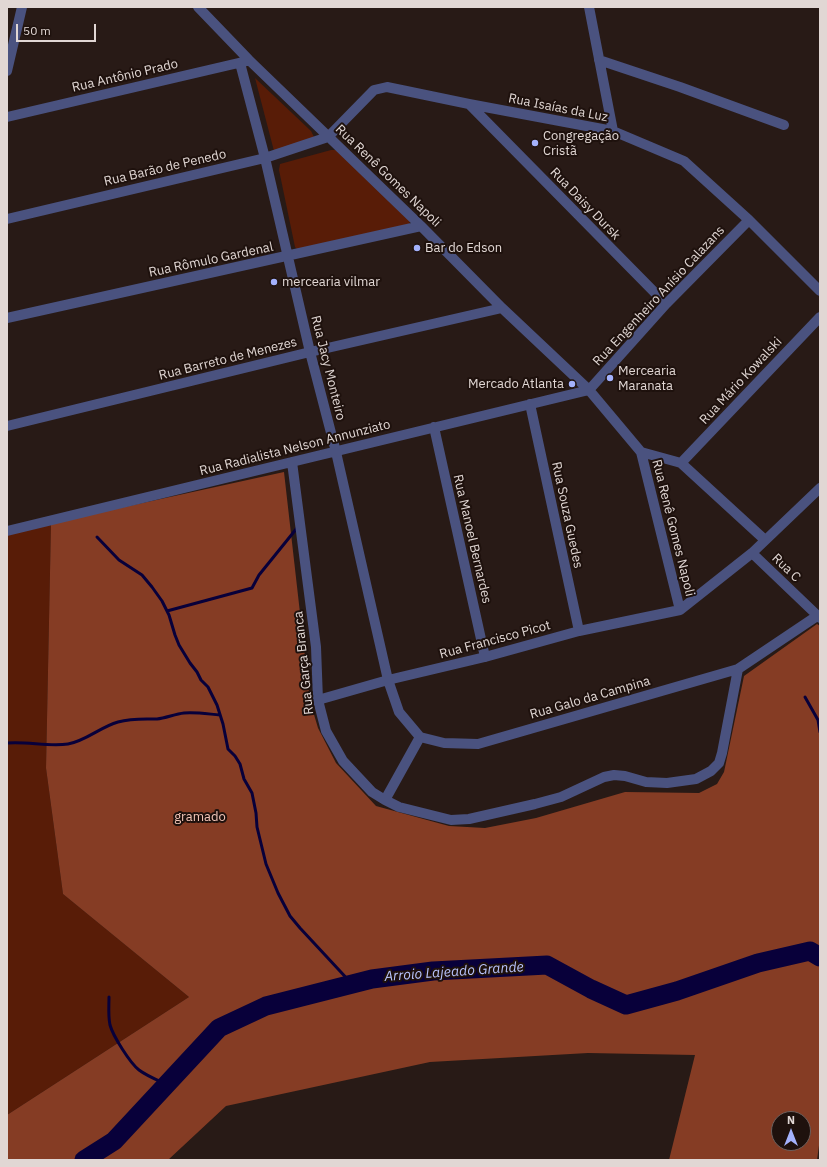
<!DOCTYPE html>
<html>
<head>
<meta charset="utf-8">
<style>
  body { margin:0 }
  #map { position:relative; width:827px; height:1167px; overflow:hidden; background:#281a16; font-family:"IBM Plex Sans",sans-serif }
  canvas { display:block }
  .frame { position:absolute; inset:0; border:8px solid #e1d7d4; pointer-events:none }
  .north { position:absolute; left:771px; top:1111px; width:40px; height:40px; box-sizing:border-box; background:#1e110d; border:1px solid #6c605d; border-radius:50%; rotate:0deg; font-size:11px; font-weight:700; line-height:16px; text-align:center; color:#e1d7d4 }
  .north::after { content:''; display:block; margin:auto; width:14px; height:18px; background:#a4b2fc; clip-path:polygon(50% 0,100% 100%,50% 72%,0 100%) }
  .scale { position:absolute; left:16px; top:24px; width:80px; height:18px; box-sizing:border-box; border:2px solid #e1d7d4; border-top:0; padding-left:5px; font-size:12px; line-height:14px; white-space:nowrap; color:#e1d7d4; -webkit-text-stroke:3px #1e110d; paint-order:stroke }
</style>
</head>
<body>
<div id="map">
<canvas width="827" height="1167"></canvas>
<div class="frame"></div>
<div class="north">N</div>
<div class="scale">50 m</div>
</div>
<script>
const c = document.querySelector('canvas').getContext('2d');
c.lineJoin = 'round';
function fillPath(path, color) { c.fillStyle = color; c.fill(path, 'evenodd'); }
function strokePath(path, color, width, dash) { c.strokeStyle = color; c.lineWidth = width; c.lineCap = dash ? 'butt' : 'round'; c.setLineDash(dash || []); c.stroke(path); }
function label(font, color, halo, rows, align = 'center') {
  c.font = font + ' "IBM Plex Sans",sans-serif'; c.lineWidth = 4; c.setLineDash([]); c.textBaseline = 'middle'; c.strokeStyle = halo; c.fillStyle = color; for (const [text, x, y, turn = 0] of rows) {
    c.save(); c.translate(x, y); c.rotate((+turn || 0) * Math.PI / 180); c.textAlign = isNaN(turn) ? turn : align; if (halo) c.strokeText(text, 0, 0); c.fillText(text, 0, 0); c.restore();
  }
}
const green = new Path2D(`
  M255,78L311,131L314,137L274,151Z
  M331,150H337L410,221L409,225L298,250L295,247L279,170L280,164Z
  M51,523L46,768L63,894L189,997L7,1115V533Z`);
const forest = new Path2D(`
  M284,472L310,701L318,728L336,763L376,806L449,826L485,828L536,818L625,792L699,793L717,784L724,772L744,676L817,624L820,626V1138L817,1160H669L695,1055L588,1053L430,1062L226,1106L168,1160H7V1115L189,997L63,894L46,768L51,523ZM779,1119H803V1143H779Z`);
const stream = new Path2D(`
  M97,537L119,560L142,575L152,587L162,601L169,615L175,635L179,645L190,663L197,672L201,680L208,687L217,705L223,724L228,749L235,756L240,764L244,779L252,793L256,813L257,827L266,864L278,893L290,916L300,928L352,984
  M167,611L252,588L259,575L297,528
  M805,697L818,720L820,732
  M7,743C27,741 48,747 68,744C86,741 100,727 118,722C132,718 143,719 157,719C166,718 175,714 184,713C196,712 208,714 220,715
  M109,997C109,1006 108,1016 110,1025C113,1036 130,1063 139,1070C147,1076 157,1080 166,1084`);
const river = new Path2D(`
  M84,1160L114,1141L219,1028L266,1006L372,979L433,971L547,965L591,989L626,1005L677,991L758,963L810,951L820,957`);
const minor = new Path2D(`
  M198,7L249,60L421,226L502,308L589,390L641,452L680,610
  M589,7L613,131
  M599,60L680,87L784,125
  M240,63L265,158L310,352L336,452L388,680L399,712L420,737L444,743L478,744L738,669L817,616
  M7,71L22,7
  M469,104L666,304
  M7,117L247,61
  M7,219L265,158L328,137L374,90L387,87L469,104L613,131L684,161L749,220L820,291
  M7,318L421,226
  M530,404L579,631
  M7,426L310,352L502,308
  M434,427L485,657
  M641,452L681,463L765,540
  M292,462L316,647L318,700L326,731L343,761L372,792L385,800L399,807L451,820L469,819L535,804L561,797L604,777L614,775L625,776L646,782L667,783L696,779L711,771L719,763L722,753L738,669
  M681,463L820,317
  M7,531L589,390L666,304L749,220
  M752,553L820,618
  M318,700L388,680L485,657L579,631L680,610L752,553L820,488
  M385,800L420,737`);
const markers = [
  [535,143,4,"#a4b2fc"],
  [417,248,4,"#a4b2fc"],
  [274,282,4,"#a4b2fc"],
  [610,378,4,"#a4b2fc"],
  [572,384,4,"#a4b2fc"]
];
const streetNames = [
  ["Rua Antônio Prado",125,76,-13],
  ["Rua Isaías da Luz",558,108,11],
  ["Rua Barão de Penedo",165,168,-13],
  ["Rua Renê Gomes Napoli",388,176,44],
  ["Rua Daisy Dursk",585,204,46],
  ["Rua Rômulo Gardenal",211,260,-12],
  ["Rua Engenheiro Anísio Calazans",659,296,-47],
  ["Rua Barreto de Menezes",228,359,-14],
  ["Rua Jacy Monteiro",328,368,76],
  ["Rua Mário Kowalski",741,381,-47],
  ["Rua Radialista Nelson Annunziato",295,448,-14],
  ["Rua Souza Guedes",567,515,78],
  ["Rua Renê Gomes Napoli",673,528,76],
  ["Rua Manoel Bernardes",472,539,77],
  ["Rua C",786,568,44],
  ["Rua Francisco Picot",495,640,-15],
  ["Rua Garça Branca",304,663,-96],
  ["Rua Galo da Campina",590,698,-16]
];
const poiNames = [
  ["Congregação",543,136],
  ["Cristã",543,151],
  ["Bar do Edson",425,248],
  ["mercearia vilmar",282,282],
  ["Mercearia",618,371],
  ["Maranata",618,386],
  ["Mercado Atlanta",564,384,"right"]
];
const parkNames = [
  ["gramado",200,817]
];
const waterNames = [
  ["Arroio Lajeado Grande",454,972,-4]
];
fillPath(green, '#581c07');
fillPath(forest, '#853c24');
strokePath(stream, '#08003a', 3);
strokePath(river, '#08003a', 19);
strokePath(minor, '#4a527f', 10);
for (const [x, y, r, color] of markers) { const dot = new Path2D(); dot.arc(x, y, r, 0, 2 * Math.PI); c.fillStyle = color; c.fill(dot); strokePath(dot, '#1e110d', 1.5); }
label('13px', '#e1d7d4', '#1e110d', streetNames);
label('13px', '#e1d7d4', '#1e110d', poiNames, 'left');
label('13px', '#f3c6b8', '#1e110d', parkNames);
label('italic 14px', '#b8c3fd', '#1e110d', waterNames);
</script>
</body>
</html>
